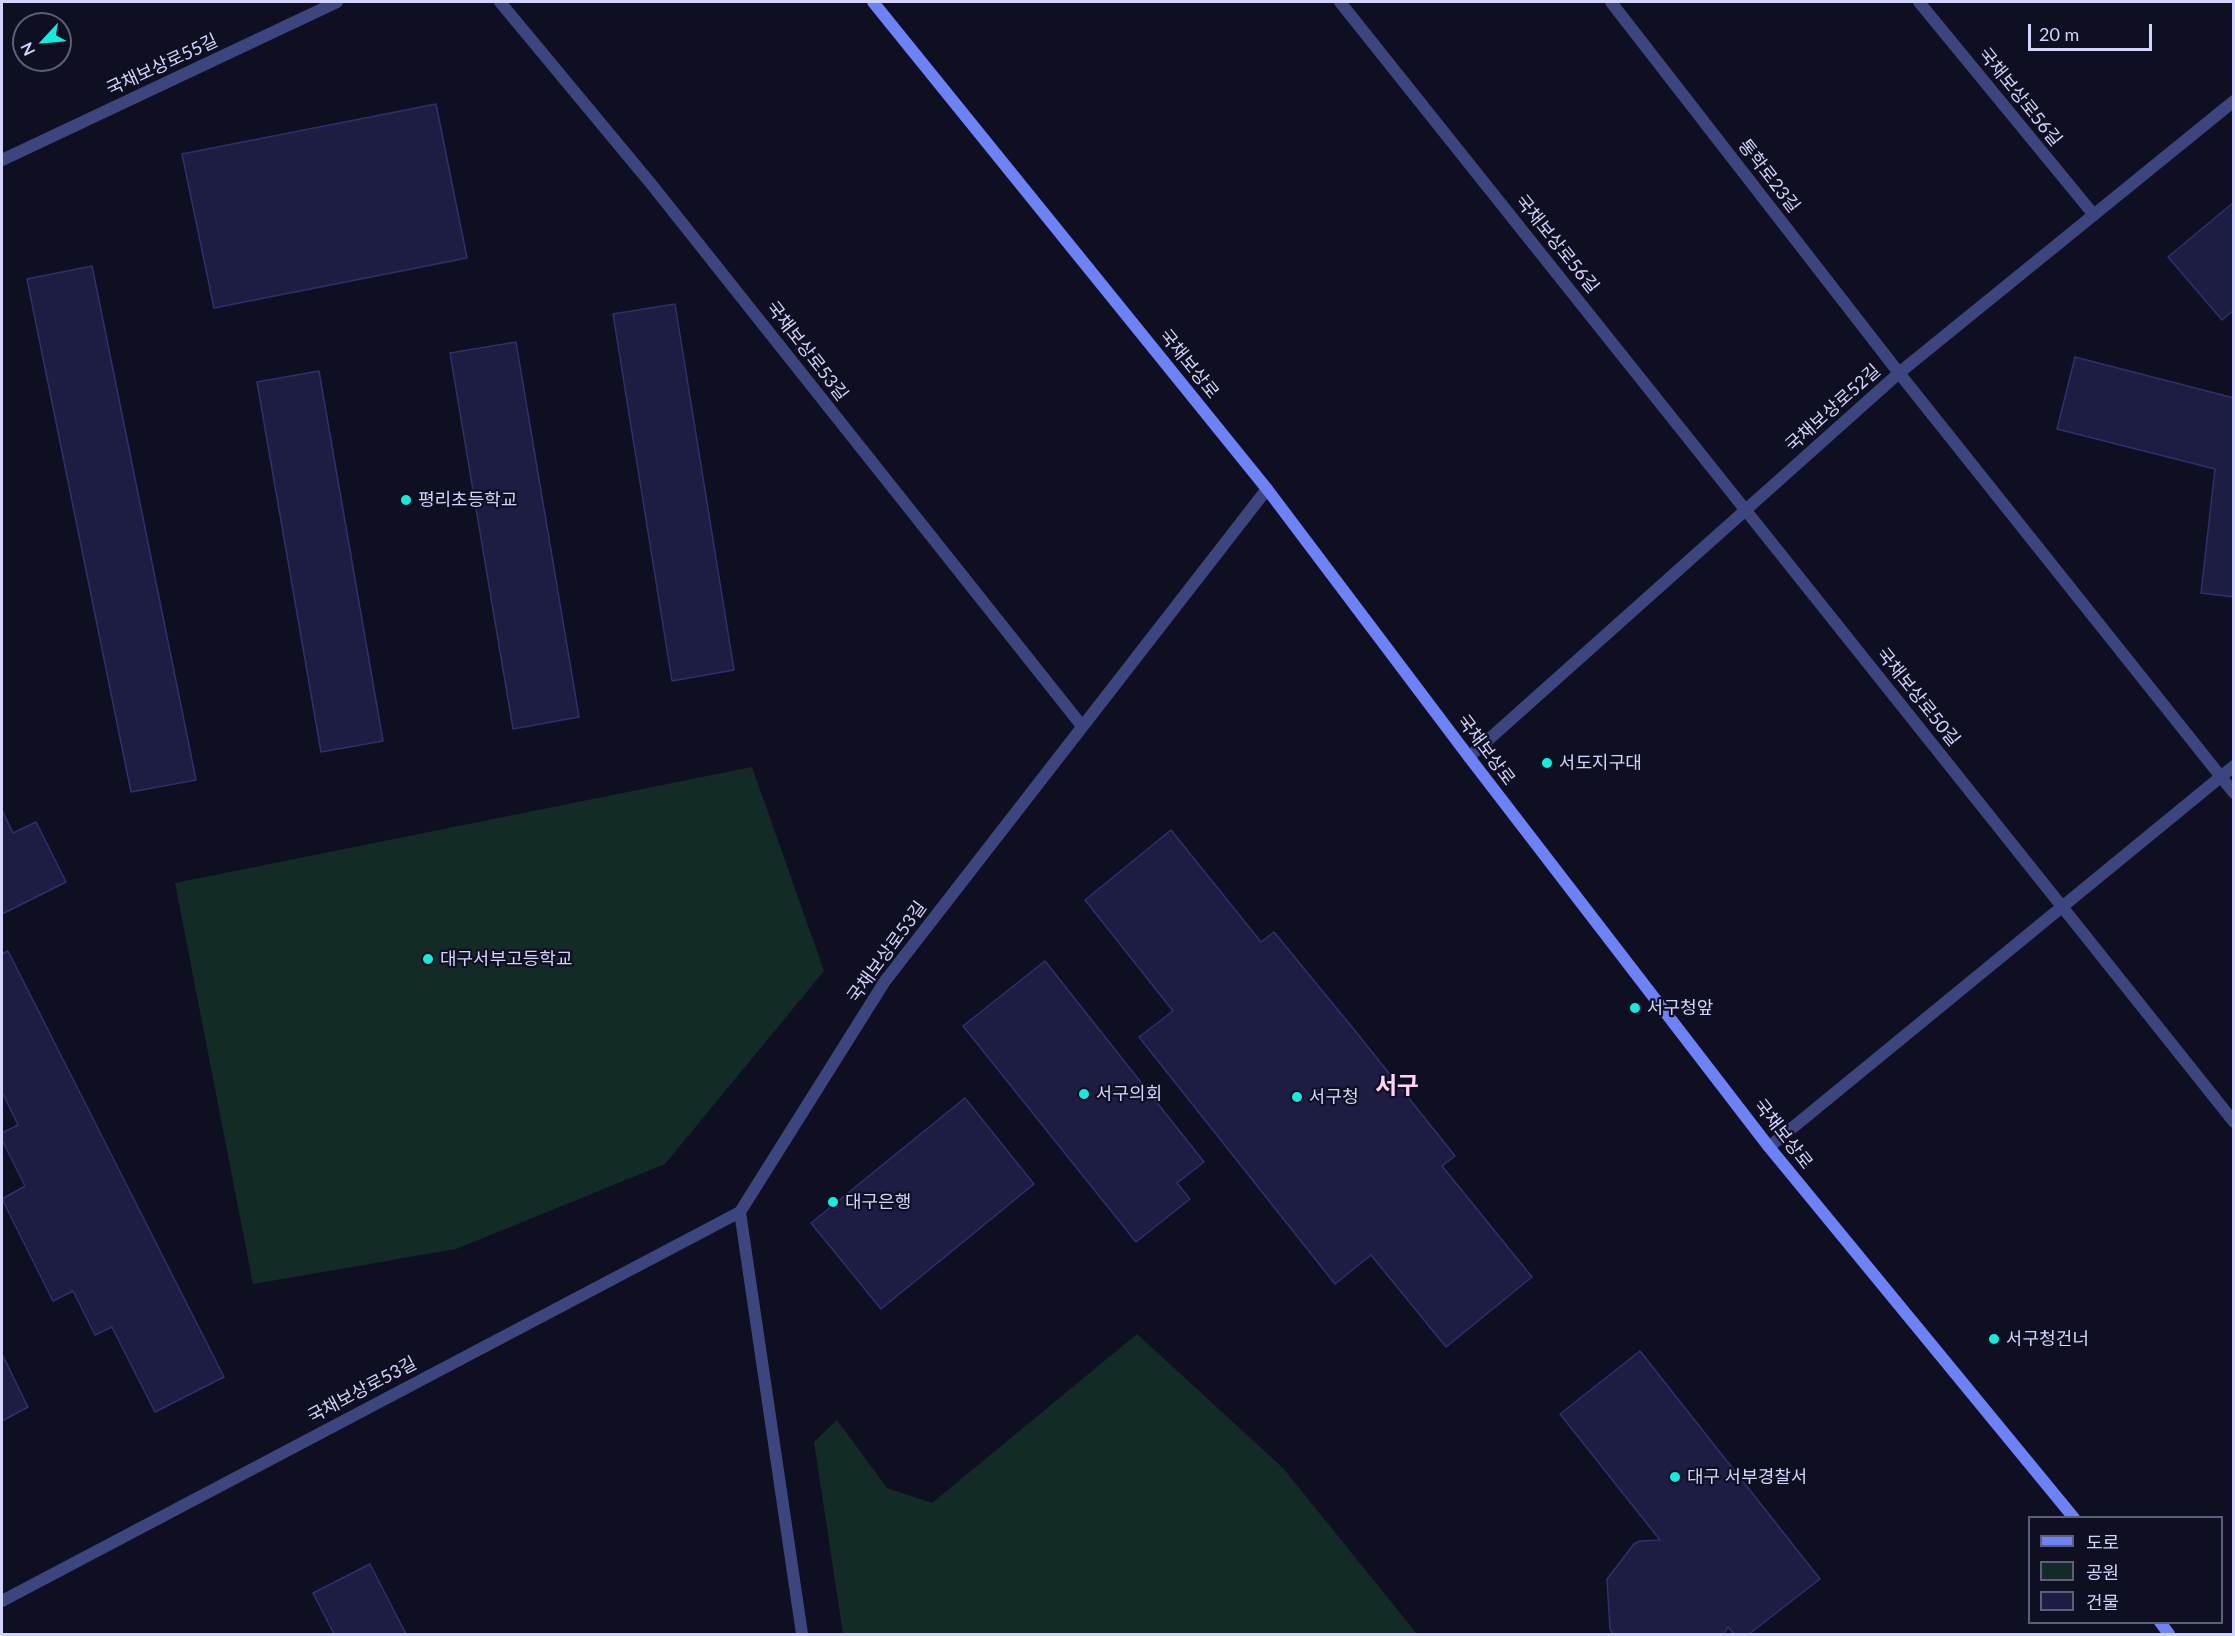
<!DOCTYPE html>
<html>
<head>
<meta charset="utf-8">
<style>
  body { margin:0 }
  #map { position:relative; width:2235px; height:1636px; overflow:hidden; background:#0f0f22; font-family:Lato,"Noto Sans KR",sans-serif }
  canvas { display:block }
  .frame { position:absolute; inset:0; border:3px solid #d2d4fd; pointer-events:none }
  .legend { position:absolute; left:2028px; top:1516px; width:195px; height:108px; box-sizing:border-box; background:#0f0f22; border:2px solid #5d5e7a; margin:0; padding:8px 10px; list-style:none; font-size:18px; color:#d2d4fd }
  .legend li { display:flex; align-items:center; gap:12px; height:30px }
  .legend b { width:30px; border:2px solid #5d5e7a }
  .north { position:absolute; left:12px; top:12px; width:60px; height:60px; box-sizing:border-box; background:#0f0f22; border:2px solid #5d5e7a; border-radius:50%; rotate:244deg; font-size:16px; font-weight:700; line-height:24px; text-align:center; color:#d2d4fd }
  .north::after { content:''; display:block; margin:auto; width:21px; height:27px; background:#0ceede; clip-path:polygon(50% 0,100% 100%,50% 72%,0 100%) }
  .scale { position:absolute; left:2028px; top:24px; width:124px; height:27px; box-sizing:border-box; border:3px solid #d2d4fd; border-top:0; padding-left:8px; font-size:18px; line-height:21px; white-space:nowrap; color:#d2d4fd; -webkit-text-stroke:4px #0f0f22; paint-order:stroke }
</style>
</head>
<body>
<div id="map">
<canvas width="2235" height="1636"></canvas>
<div class="frame"></div>
<ul class="legend">
<li><b style="height:8px;background:#6e82f8"></b>도로</li>
<li><b style="height:16px;background:#122b26"></b>공원</li>
<li><b style="height:16px;background:#1d1c42"></b>건물</li>
</ul>
<div class="north">N</div>
<div class="scale">20 m</div>
</div>
<script>
const c = document.querySelector('canvas').getContext('2d');
c.lineJoin = 'round';
function fillPath(path, color) { c.fillStyle = color; c.fill(path, 'evenodd'); }
function strokePath(path, color, width, dash) { c.strokeStyle = color; c.lineWidth = width; c.lineCap = dash ? 'butt' : 'round'; c.setLineDash(dash || []); c.stroke(path); }
function label(font, color, halo, rows, align = 'center') {
  c.font = font + ' Lato,"Noto Sans KR",sans-serif'; c.lineWidth = 4.5; c.setLineDash([]); c.textBaseline = 'middle'; c.strokeStyle = halo; c.fillStyle = color; for (const [text, x, y, turn = 0] of rows) {
    c.save(); c.translate(x, y); c.rotate((+turn || 0) * Math.PI / 180); c.textAlign = isNaN(turn) ? turn : align; if (halo) c.strokeText(text, 0, 0); c.fillText(text, 0, 0); c.restore();
  }
}
const green = new Path2D(`
  M752,767L824,971L665,1164L456,1249L253,1284L175,883Z
  M1137,1334L1283,1468L1417,1634H843L814,1442L837,1420L887,1488L932,1503Z`);
const building = new Path2D(`
  M436,104L467,258L214,308L182,154Z
  M2234,202V310L2222,320L2168,257Z
  M92,266L196,780L131,792L27,279Z
  M675,304L734,670L672,681L613,314Z
  M516,342L579,717L513,729L450,353Z
  M2075,357L2234,398V597L2201,593L2215,469L2057,429Z
  M319,371L383,741L321,752L257,382Z
  M2,810L13,833L36,822L66,882L2,914Z
  M1171,830L1261,942L1274,932L1356,1032L1455,1156L1442,1166L1532,1277L1446,1347L1371,1255L1335,1284L1139,1037L1173,1011L1085,900Z
  M8,951L224,1377L155,1412L112,1327L95,1335L73,1291L53,1301L2,1199L25,1186L2,1140V1133L18,1125L2,1092V954Z
  M1045,961L1204,1162L1177,1183L1190,1199L1136,1242L963,1026Z
  M965,1098L1034,1184L881,1309L811,1223Z
  M1640,1351L1820,1579L1749,1634H1734L1728,1627L1724,1634H1613L1610,1629L1607,1579L1634,1544L1640,1541L1660,1540L1560,1414Z
  M2,1354L28,1407L2,1421Z
  M370,1564L406,1634H334L313,1593Z`);
const minor = new Path2D(`
  M500,2L652,185L1082,726
  M1340,2L2234,1122
  M1611,2L1899,373L2234,793
  M1919,2L2094,215
  M2,160L337,2
  M1469,757L1899,373L2234,101
  M1769,1147L2234,766
  M740,1212L802,1634
  M2,1601L740,1212L885,981L1267,489`);
const secondary = new Path2D(`
  M873,2L1267,489L1469,757L1769,1147L2074,1518
  M2160,1622L2169,1634`);
const markers = [
  [406,500,6,"#0ceede"],
  [1547,763,6,"#0ceede"],
  [428,959,6,"#0ceede"],
  [1635,1008,6,"#0ceede"],
  [1084,1094,6,"#0ceede"],
  [1297,1097,6,"#0ceede"],
  [833,1202,6,"#0ceede"],
  [1994,1339,6,"#0ceede"],
  [1675,1477,6,"#0ceede"]
];
const streetNames = [
  ["국채보상로55길",162,65,-25],
  ["국채보상로56길",2020,97,51],
  ["통학로23길",1769,176,52],
  ["국채보상로56길",1557,244,51],
  ["국채보상로53길",807,351,52],
  ["국채보상로",1189,364,51],
  ["국채보상로52길",1833,408,-42],
  ["국채보상로50길",1918,697,51],
  ["국채보상로",1486,750,53],
  ["국채보상로53길",887,952,-54],
  ["국채보상로",1783,1134,52],
  ["국채보상로53길",362,1390,-28]
];
const poiNames = [
  ["평리초등학교",418,500],
  ["서도지구대",1559,763],
  ["대구서부고등학교",440,959],
  ["서구청앞",1647,1008],
  ["서구의회",1096,1094],
  ["서구청",1309,1097],
  ["대구은행",845,1202],
  ["서구청건너",2006,1339],
  ["대구 서부경찰서",1687,1477]
];
const districtNames = [
  ["서구",1397,1086]
];
fillPath(green, '#122b26');
fillPath(building, '#1d1c42');
strokePath(building, '#312f6c', 1.5);
strokePath(minor, '#3c457e', 12);
strokePath(secondary, '#6e82f8', 12);
for (const [x, y, r, color] of markers) { const dot = new Path2D(); dot.arc(x, y, r, 0, 2 * Math.PI); c.fillStyle = color; c.fill(dot); strokePath(dot, '#0f0f22', 2); }
label('18px', '#d2d4fd', '#0f0f22', streetNames);
label('18px', '#d2d4fd', '#0f0f22', poiNames, 'left');
label('bold 24px', '#fdd4f5', '#0f0f22', districtNames);
</script>
</body>
</html>
